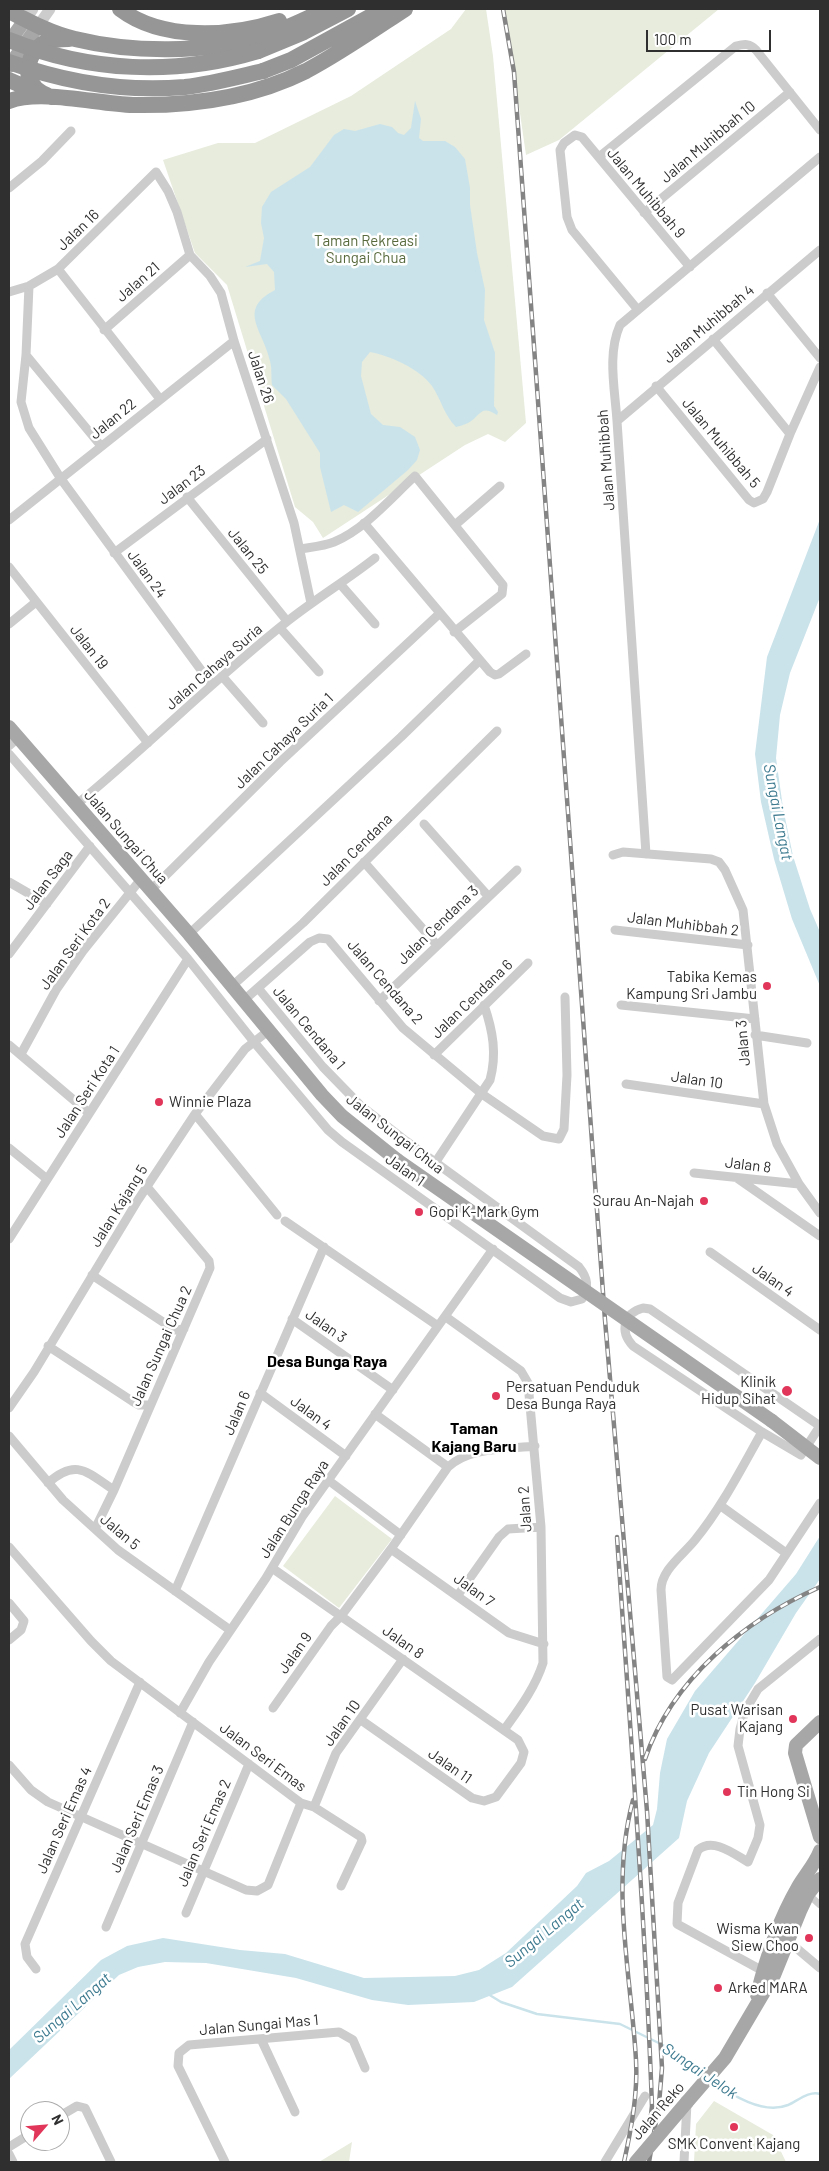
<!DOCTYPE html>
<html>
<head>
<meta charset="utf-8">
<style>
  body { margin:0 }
  #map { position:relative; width:829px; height:2171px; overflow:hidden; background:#fff; font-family:Barlow,sans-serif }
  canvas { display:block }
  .frame { position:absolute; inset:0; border:10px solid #2f2f2f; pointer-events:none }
  .north { position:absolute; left:20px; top:2101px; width:50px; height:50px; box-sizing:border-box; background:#fff; border:1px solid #acacac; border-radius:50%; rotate:63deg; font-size:14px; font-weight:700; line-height:20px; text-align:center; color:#2f2f2f }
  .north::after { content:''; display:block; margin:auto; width:18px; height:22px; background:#e13659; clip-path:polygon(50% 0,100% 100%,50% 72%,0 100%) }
  .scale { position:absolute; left:646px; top:30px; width:125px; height:22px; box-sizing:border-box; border:2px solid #2f2f2f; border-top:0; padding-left:6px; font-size:15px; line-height:18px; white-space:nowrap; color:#2f2f2f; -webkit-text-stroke:4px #fff; paint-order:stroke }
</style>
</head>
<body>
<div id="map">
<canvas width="829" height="2171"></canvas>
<div class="frame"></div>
<div class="north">N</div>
<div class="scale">100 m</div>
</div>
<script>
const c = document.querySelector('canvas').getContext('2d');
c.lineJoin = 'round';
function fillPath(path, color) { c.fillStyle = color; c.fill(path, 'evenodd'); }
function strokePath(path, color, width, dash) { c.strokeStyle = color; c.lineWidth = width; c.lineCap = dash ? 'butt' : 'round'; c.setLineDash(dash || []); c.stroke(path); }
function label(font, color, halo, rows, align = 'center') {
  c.font = font + ' Barlow,sans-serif'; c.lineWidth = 5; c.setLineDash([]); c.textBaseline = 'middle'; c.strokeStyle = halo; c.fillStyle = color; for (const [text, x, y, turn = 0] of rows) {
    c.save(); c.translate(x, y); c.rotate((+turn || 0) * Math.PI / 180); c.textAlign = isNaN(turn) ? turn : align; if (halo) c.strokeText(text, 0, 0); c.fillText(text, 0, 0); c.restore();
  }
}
const green = new Path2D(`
  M466,9H486L493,56L526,423L505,442L488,434L465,445L323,538L313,522L295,507L227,285L195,253L163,160L218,143H255L351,96L451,29Z
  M505,9H719L559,140L526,155Z
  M335,1496L392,1539L339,1608L283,1566Z
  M714,2101L773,2135L786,2162H694L696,2124Z
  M352,2142L349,2162H319Z`);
const water = new Path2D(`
  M415,101L421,119L419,138L423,141H445L455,147L465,159L470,188V205L477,253L485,290L484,320L495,353L494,406L498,412L497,415C480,404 481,416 468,423C464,425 459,426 456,427C444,415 441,399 432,386C419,368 390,356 370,352L362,362L361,376L371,414L383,425L400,427L415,437L420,450L417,460L408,470L358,512L344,505L331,512L320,467V453L286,399L272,385C271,377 272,368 270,361C264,331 236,310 275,290L274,272L267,264L245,267L260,261L264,238L261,223L262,207L271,192L310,167L334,135L344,129L355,131L380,124L392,127L398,133L404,135L411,128Z
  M820,519V597L790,673L780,715L776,758L783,808L793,856L810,909L820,932V986L792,919L774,859L761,802L755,754L767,657Z
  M820,1536V1579L796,1613L755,1683L709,1753L687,1801L679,1838L512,1987L474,2002L408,2005L372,2000L296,1978L206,1963L165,1962L138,1967L119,1975L9,2079V2050L101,1960L127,1946L163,1938L240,1950L285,1954L364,1978L455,1976L479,1970L506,1953L577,1886L586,1873L609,1861L653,1825L657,1809L660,1773L667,1739L695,1691L796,1574Z`);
const stream = new Path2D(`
  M488,1994L501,2002L537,2014L620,2024L677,2052L706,2075
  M712,2080C731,2095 763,2115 788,2105C797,2101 810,2090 820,2094`);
const pedestrian = new Path2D(`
  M808,1894L820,1905`);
const minor = new Path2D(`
  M599,157L736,46C744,44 750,43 756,50L820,130
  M9,188L42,161L71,131
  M644,213L790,92
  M58,269L160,399
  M29,286L26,355L21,402L29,428L61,479L212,685
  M9,292L29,286L58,269L156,172L168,191L177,212L190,255L210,276L221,293L234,341L294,523L311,603
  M767,293L820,358
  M638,310L572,230L567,217L560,150L564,143L575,135L582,137L690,267
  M104,330L190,255
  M713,339L790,434
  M26,355L101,446
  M656,386L749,500L754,503L763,499L767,492L790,434L820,367
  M617,421L820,250
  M187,497L287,621
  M9,520L234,341
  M364,523L490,672L495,675L499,674L526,654
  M455,525L500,486
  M300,549C312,547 324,546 334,542C365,529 390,499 415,476L503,585L502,594L454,632
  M114,553L267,439
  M9,567L148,743
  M341,585L375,624
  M9,624L36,602
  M280,628L319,672
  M222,676L263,723
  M9,746L18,738
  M9,754L188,959L254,1042L328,1130L342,1142L560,1298L571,1302L582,1299C589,1287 588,1278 579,1267L406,1141L360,1105L323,1067L258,988
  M77,804C149,745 215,678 289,620C317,598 347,580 375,558
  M424,824L488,896
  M646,854L617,421C615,390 607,354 620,325L820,157
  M613,855L623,852L711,859L719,862L725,870L743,910L764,1104L777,1144L799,1184L820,1213
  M364,862L437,945
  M9,882L47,904
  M151,890L280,762L439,614
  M615,930L748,945
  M189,934L401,737L479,661
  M9,954L90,846
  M232,986L303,923L497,731
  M243,1001L310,942L319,938L328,939L403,1028L482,1094L543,1136L559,1139L564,1129L567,1075L565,997
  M379,1001L517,870
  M621,1005L755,1019
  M755,1035L807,1043
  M9,1045L89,1113
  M21,1054L56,990L83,951L141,879
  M434,1055L528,963
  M626,1084L764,1104
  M195,1114L277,1215
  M9,1148L47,1179
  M435,1163L490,1080C497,1054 493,1031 484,1005
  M694,1173L799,1184
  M737,1178L820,1236
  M285,1221L438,1326
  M9,1239L188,959
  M710,1252L820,1330
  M92,1275L175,1330L184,1329
  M643,1308L650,1309L820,1426L801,1455L762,1432L633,1346C619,1331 624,1313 643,1308Z
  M446,1317L521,1371L528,1383L541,1527L543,1663C535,1688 519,1709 504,1730
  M292,1319L393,1390
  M48,1346L132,1401L139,1405H150
  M260,1393L346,1456
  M9,1408L34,1372L138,1200L195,1114L245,1049L268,1031
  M375,1414L448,1467
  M762,1432C741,1469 722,1507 695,1540C683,1555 661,1570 661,1590L667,1677L672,1680L769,1580L820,1503
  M9,1436L63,1500L118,1550L230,1630
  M328,1480L401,1535
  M48,1483C76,1458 87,1472 114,1490
  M721,1506L786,1553
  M95,1529L114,1490L210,1268L209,1261L147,1187
  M9,1547L91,1641L111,1661L301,1803L314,1807L361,1837L362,1841L341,1886
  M391,1549L509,1633L544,1644
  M272,1568L518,1740L524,1752L521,1763L496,1797L484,1801L472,1798L361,1720
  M175,1591L324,1247
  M458,1595L499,1537L508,1529L541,1527
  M9,1603L24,1621L21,1630L9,1640
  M273,1708L331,1626L341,1616L391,1549L448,1467C469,1447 507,1449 535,1446
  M180,1713L209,1662L266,1578L302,1517L493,1249
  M9,1765L31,1790L48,1802L246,1890L257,1891L268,1885L301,1803
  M314,1807L336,1753L403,1659
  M186,1913L249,1764
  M106,1927L193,1722
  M788,1941L820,1968
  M36,1969L27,1957L25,1944L140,1682
  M763,1971L677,1924L678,1903L698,1850C713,1837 734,1854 748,1862L758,1838L760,1825L738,1746L740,1729L745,1711L758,1689L820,1639
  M261,2039L295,2112
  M60,2116L77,2106L85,2108L111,2162
  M9,2147L30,2134
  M9,2154L13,2162
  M225,2162L178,2066L179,2053L189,2045L339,2032L353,2040L365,2068
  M605,2162L645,2096
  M684,2162L687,2103`);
const tertiary = new Path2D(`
  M25,20L33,9
  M38,26L50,9`);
const primary = new Path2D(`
  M9,42L25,20
  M9,66L38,26
  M9,727L189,934L322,1095L342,1116L397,1160
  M772,1421L820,1458
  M820,1722L796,1745L795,1753L820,1837
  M757,1995C766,1958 779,1920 798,1887C805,1875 815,1864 820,1851
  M687,2102L725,2058L774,1975L800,1911L808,1894L820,1879`);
const motorway = new Path2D(`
  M120,9C162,41 230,37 279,21
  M9,11C30,22 52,34 75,39C132,53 205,53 261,37C284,30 305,20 327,9
  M258,51L304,32L348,9
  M263,71L291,60L384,9
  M9,80L41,94
  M50,97C45,94 37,91 34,86C23,74 29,53 42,44C50,40 60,39 69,39
  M9,101C41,89 97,104 133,105C192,106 252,98 306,71C340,53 373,30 405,9`);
const rail = new Path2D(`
  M503,9L514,72L605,1320L647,1811L662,2068L659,2104L649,2162
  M617,1537C630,1726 645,1916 652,2106L651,2115
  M645,1759C672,1679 745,1620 820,1587
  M624,2162C631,2130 638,2094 636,2060C631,1974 610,1886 633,1800`);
const primaryBridge = new Path2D(`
  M397,1160L772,1421
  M636,2162L687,2102`);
const motorwayBridge = new Path2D(`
  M9,40C89,72 175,76 258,51
  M9,62C64,82 125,92 185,87C211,84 237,77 263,71`);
const markers = [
  [767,986,5,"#e13659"],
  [159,1102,5,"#e13659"],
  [704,1201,5,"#e13659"],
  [419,1212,5,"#e13659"],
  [787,1391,6,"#e13659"],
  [496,1396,5,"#e13659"],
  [793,1719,5,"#e13659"],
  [727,1792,5,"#e13659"],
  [809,1938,5,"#e13659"],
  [718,1988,5,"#e13659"],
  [734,2127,5,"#e13659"]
];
const streetNames = [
  ["Jalan Muhibbah 10",708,142,-40],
  ["Jalan Muhibbah 9",646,193,50],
  ["Jalan 16",78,230,-44],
  ["Jalan 21",138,282,-41],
  ["Jalan Muhibbah 4",709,324,-40],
  ["Jalan 26",261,377,72],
  ["Jalan 22",113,419,-39],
  ["Jalan Muhibbah 5",721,443,50],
  ["Jalan Muhibbah",606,460,-94],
  ["Jalan 23",182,485,-37],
  ["Jalan 25",248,551,51],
  ["Jalan 24",147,574,54],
  ["Jalan 19",89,647,52],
  ["Jalan Cahaya Suria",214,667,-41],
  ["Jalan Cahaya Suria 1",284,741,-44],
  ["Jalan Sungai Chua",126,837,49],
  ["Jalan Cendana",356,850,-45],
  ["Jalan Saga",48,880,-53],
  ["Jalan Muhibbah 2",683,924,7],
  ["Jalan Cendana 3",438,925,-44],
  ["Jalan Seri Kota 2",75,944,-54],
  ["Jalan Cendana 2",385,982,49],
  ["Jalan Cendana 6",472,999,-44],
  ["Jalan Cendana 1",309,1028,50],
  ["Jalan 3",743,1043,-95],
  ["Jalan 10",697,1080,8],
  ["Jalan Seri Kota 1",87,1092,-57],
  ["Jalan Sungai Chua",395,1134,38],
  ["Jalan 8",748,1165,7],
  ["Jalan 1",405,1170,35],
  ["Jalan Kajang 5",119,1206,-58],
  ["Jalan 4",773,1280,35],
  ["Jalan 3",326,1326,35],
  ["Jalan Sungai Chua 2",161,1346,-66],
  ["Jalan 6",237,1413,-67],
  ["Jalan 4",311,1413,36],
  ["Jalan Bunga Raya",294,1509,-57],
  ["Jalan 2",525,1509,-94],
  ["Jalan 5",120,1532,40],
  ["Jalan 7",474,1590,36],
  ["Jalan 8",403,1642,35],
  ["Jalan 9",295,1653,-55],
  ["Jalan 10",342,1723,-55],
  ["Jalan Seri Emas",263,1757,37],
  ["Jalan 11",450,1766,35],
  ["Jalan Seri Emas 3",137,1819,-67],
  ["Jalan Seri Emas 4",64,1820,-66],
  ["Jalan Seri Emas 2",204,1833,-67],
  ["Jalan Sungai Mas 1",259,2025,-5],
  ["Jalan Reko",658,2111,-49]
];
const parkNames = [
  ["Taman Rekreasi",366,241],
  ["Sungai Chua",366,258]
];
const poiNames = [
  ["Tabika Kemas",757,977],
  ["Kampung Sri Jambu",757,994],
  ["Winnie Plaza",169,1102,"left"],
  ["Surau An-Najah",694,1201],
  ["Gopi K-Mark Gym",429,1212,"left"],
  ["Klinik",776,1382],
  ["Hidup Sihat",776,1399],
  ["Persatuan Penduduk",506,1387,"left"],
  ["Desa Bunga Raya",506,1404,"left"],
  ["Pusat Warisan",783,1710],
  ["Kajang",783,1727],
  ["Tin Hong Si",737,1792,"left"],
  ["Wisma Kwan",799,1929],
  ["Siew Choo",799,1946],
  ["Arked MARA",728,1988,"left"],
  ["SMK Convent Kajang",734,2144,"center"]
];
const waterNames = [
  ["Sungai Langat",778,812,79],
  ["Sungai Langat",544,1933,-40],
  ["Sungai Langat",72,2008,-41],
  ["Sungai Jelok",700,2071,34]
];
const neighbourhoodNames = [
  ["Desa Bunga Raya",327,1362],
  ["Taman",474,1429],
  ["Kajang Baru",474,1447]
];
fillPath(green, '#e7ecdd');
fillPath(water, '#cae3eb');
strokePath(stream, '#cae3eb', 2.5);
strokePath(pedestrian, '#ccc', 7);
strokePath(minor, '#ccc', 9);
strokePath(tertiary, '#ccc', 11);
strokePath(primary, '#a7a7a7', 14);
strokePath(motorway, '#969696', 16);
strokePath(rail, '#848484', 4.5);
strokePath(rail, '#fff', 2.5, [8]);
strokePath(primaryBridge, '#a7a7a7', 14);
strokePath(motorwayBridge, '#969696', 16);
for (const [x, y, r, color] of markers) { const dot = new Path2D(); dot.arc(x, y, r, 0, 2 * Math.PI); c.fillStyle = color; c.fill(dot); strokePath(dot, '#fff', 2); }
label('15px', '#2f2f2f', '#fff', streetNames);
label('15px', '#586a3d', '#fff', parkNames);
label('15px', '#2f2f2f', '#fff', poiNames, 'right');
label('italic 16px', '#3e7b90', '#fff', waterNames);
label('bold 16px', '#000', '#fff', neighbourhoodNames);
</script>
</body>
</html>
